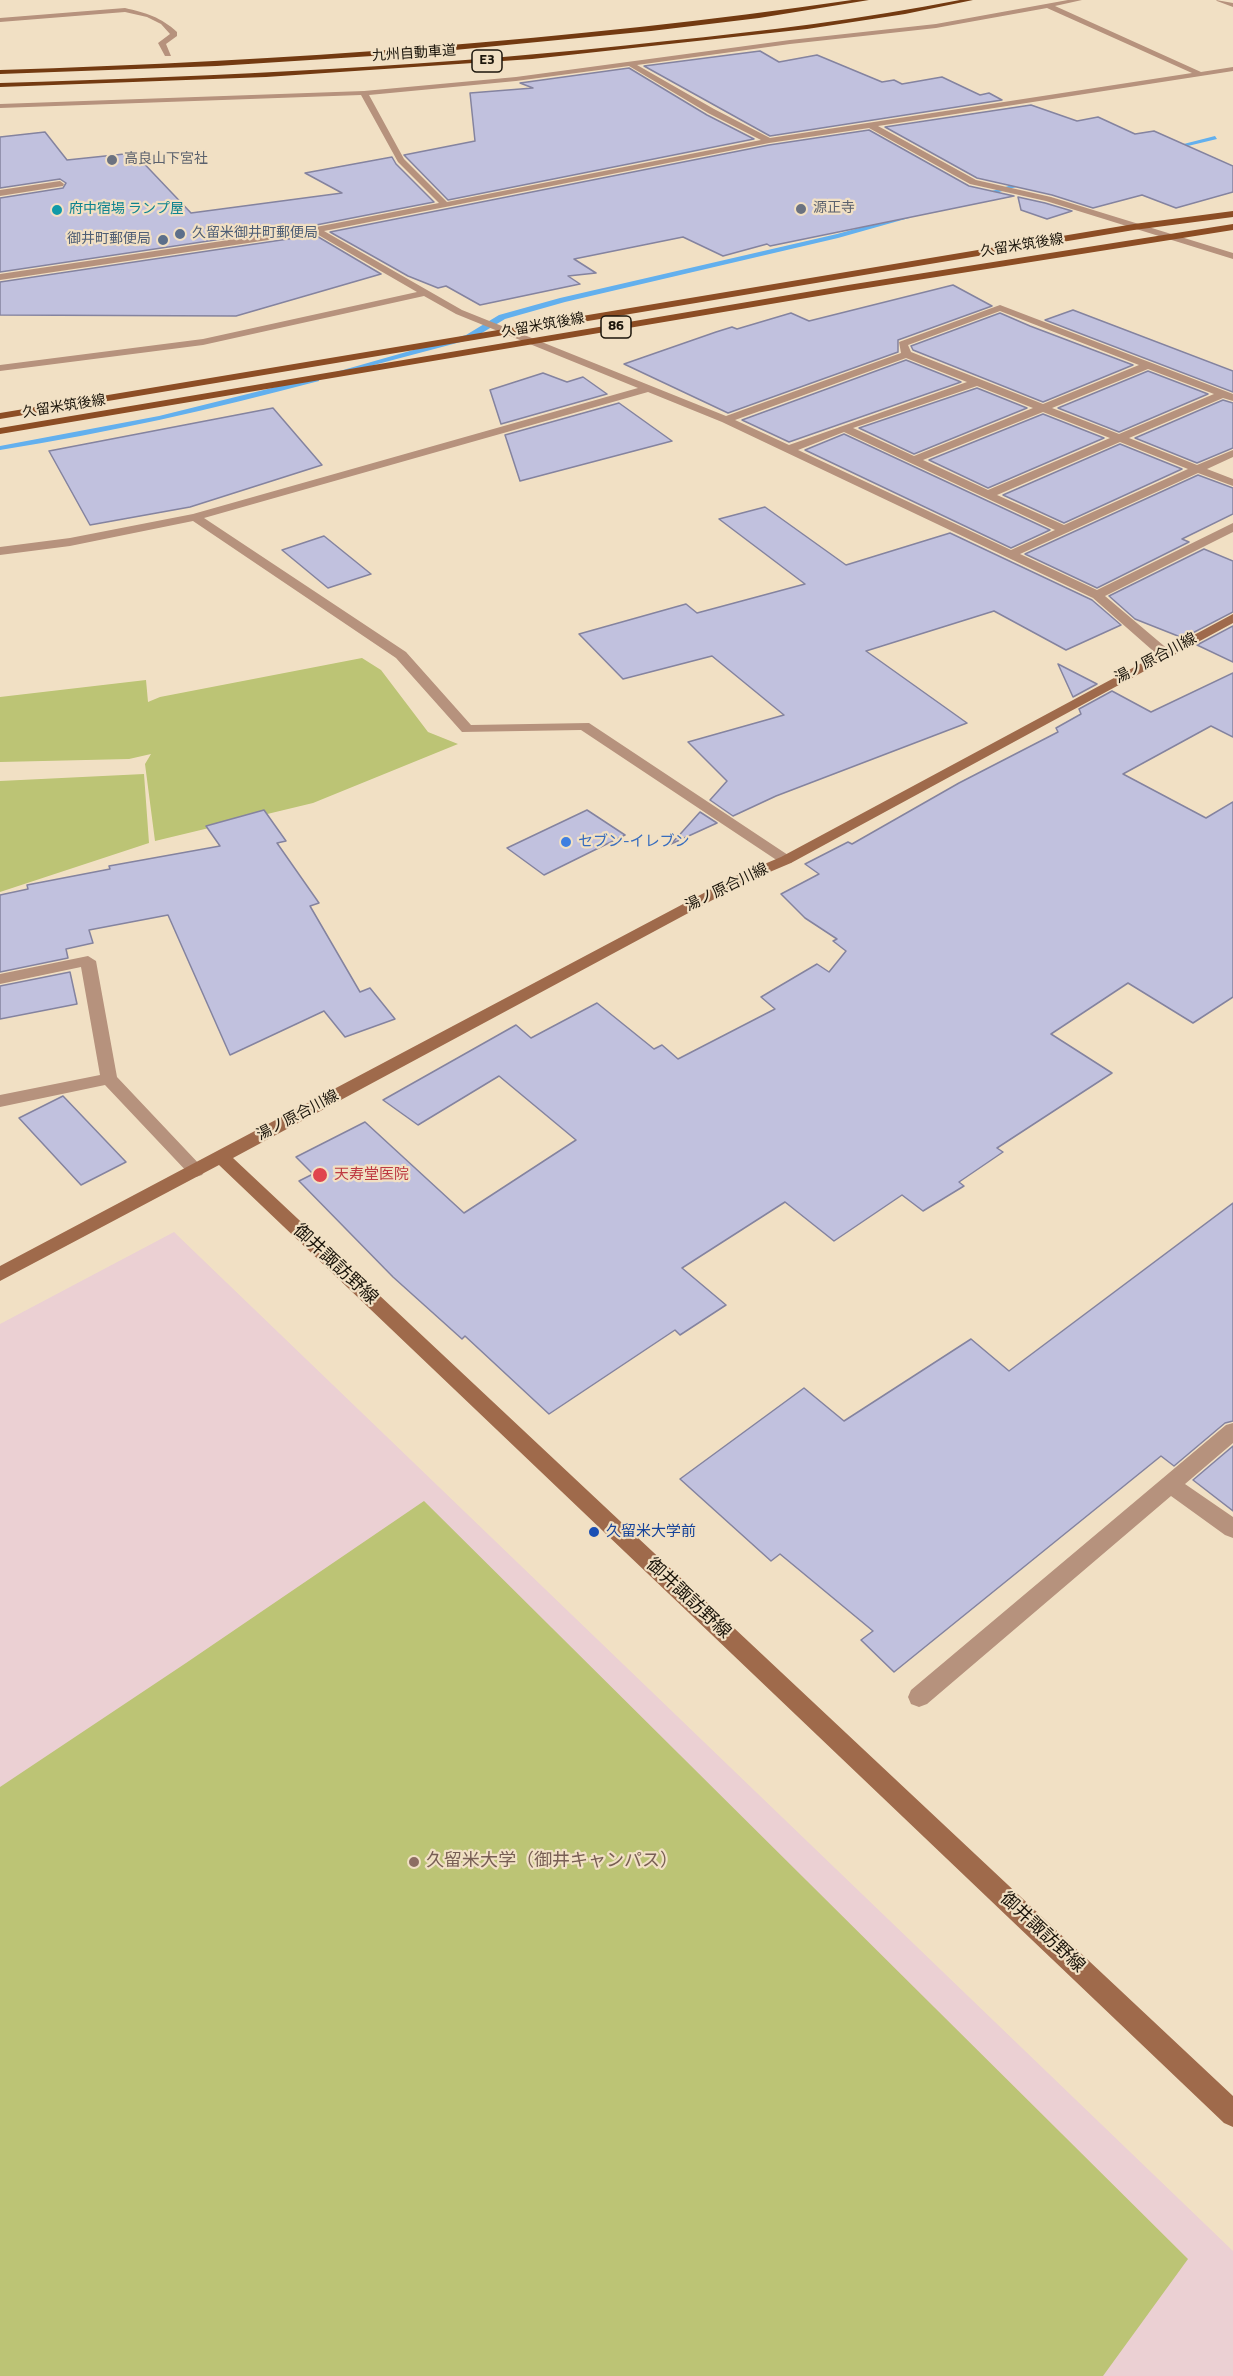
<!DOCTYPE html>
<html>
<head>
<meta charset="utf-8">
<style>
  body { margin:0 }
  canvas { display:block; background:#f1e0c4 }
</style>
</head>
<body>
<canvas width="1233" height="2376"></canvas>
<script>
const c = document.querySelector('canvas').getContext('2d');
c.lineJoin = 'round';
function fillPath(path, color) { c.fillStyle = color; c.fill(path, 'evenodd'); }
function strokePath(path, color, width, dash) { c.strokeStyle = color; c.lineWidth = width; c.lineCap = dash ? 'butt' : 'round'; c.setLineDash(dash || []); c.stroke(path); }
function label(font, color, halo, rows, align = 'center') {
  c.font = font + ' "Titillium Web","Noto Sans JP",sans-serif'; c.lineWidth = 4.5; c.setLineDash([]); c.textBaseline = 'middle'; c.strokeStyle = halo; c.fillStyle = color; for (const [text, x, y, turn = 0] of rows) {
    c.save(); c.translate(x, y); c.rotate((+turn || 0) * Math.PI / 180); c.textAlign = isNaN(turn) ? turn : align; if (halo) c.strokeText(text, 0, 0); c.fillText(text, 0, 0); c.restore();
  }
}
const education = new Path2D(`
  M174,1232L1233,2251V2376H0V1324Z`);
const green = new Path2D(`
  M362,658L381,670L428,732L458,744L313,803L155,841L145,764L151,754L129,759L0,762V697L146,680L148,702L160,697Z
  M144,774L149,843L0,892V781Z
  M424,1501L1188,2259L1103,2376H0V1787L186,1663Z`);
const stream = new Path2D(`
  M1215,136L1217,139L1167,151L1164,149Z
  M1032,179L1034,182L978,198L975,196Z
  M907,215L909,218L838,238L565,302L505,319L472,339L340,374L336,372L466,335L499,315L560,298L837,234Z
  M316,377H319V381C213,409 108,433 0,450V446L159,416Z`);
const building = new Path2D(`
  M760,51L779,62L817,55L882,82L894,80L902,84L942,77L980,95L989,93L1002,100L770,136L644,66Z
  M629,68L707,115L754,139L448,200L404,155L475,141L470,93L533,88L520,83Z
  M1031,105L1077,121L1098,117L1135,134L1154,131L1233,166V192L1176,208L1142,195L1093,208L1052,195L977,178L885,127Z
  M869,130L969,186L1014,196L770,246L767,244L723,256L683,237L574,259L596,273L568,276L580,284L480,305L446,286L438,288L408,276L330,232L769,145Z
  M45,132L67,160L134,153L191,213L342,193L305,173L392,157L396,164L434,202L316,225L0,272V198L63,188L66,183L60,179L0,188V137Z
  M1018,197L1045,203L1072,211L1047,219L1021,210Z
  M315,235L381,274L236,316L0,315V282Z
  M953,285L992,306L898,340V352L728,413L624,364L716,332L732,327L737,329L791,313L809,321Z
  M1073,310L1233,371V392L1045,320Z
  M1000,313L1030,326L1133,365L1043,402L913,350L911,346Z
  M906,360L961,382L789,442L742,420Z
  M1148,371L1208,394L1119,432L1058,408Z
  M543,373L567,382L583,377L607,394L501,424L490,390Z
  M977,388L1027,408L914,454L859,428Z
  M1223,400L1233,403V448L1197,463L1135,438Z
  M619,403L672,441L520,481L505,435Z
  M273,408L322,465L190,507L90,525L49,451Z
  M1043,414L1104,438L988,488L929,460Z
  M844,434L1050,530L1011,548L805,450Z
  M1120,444L1182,469L1064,523L1003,495Z
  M1198,475L1233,488V514L1182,539L1189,542L1097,588L1025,554Z
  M765,507L846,565L950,533L1092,600L1121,625L1066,650L994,611L866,651L967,723L776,796L733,816L710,800L727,781L688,742L784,715L712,656L623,679L579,634L686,604L697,613L805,584L719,519Z
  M324,536L371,574L328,588L282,550Z
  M1204,549L1233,561V612L1183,638L1135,619L1109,596Z
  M1233,626V662L1197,645Z
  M1058,664L1097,684L1073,697Z
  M1233,673V737L1211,726L1123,774L1206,818L1233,802V997L1193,1023L1128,983L1051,1034L1112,1073L997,1148L1003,1152L959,1182L964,1186L923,1211L902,1195L834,1241L785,1202L682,1268L726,1305L680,1335L675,1330L549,1414L465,1336L462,1339L393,1277L299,1181L313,1174L296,1157L365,1122L464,1213L576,1140L499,1076L418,1125L383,1100L516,1025L531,1038L597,1003L654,1049L662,1045L678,1059L775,1009L761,997L817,964L829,972L846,951L833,941L837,939L805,918L781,894L819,874L805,864L848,842L852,844L959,783L1058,732L1056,728L1081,714L1079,709L1112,691L1151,712Z
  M264,810L286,841L277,843L319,903L310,906L360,992L370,988L395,1019L345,1037L324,1011L230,1055L168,915L89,930L93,943L66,949L68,958L0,972V895L28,889L27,885L110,869L109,866L220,846L206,826Z
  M587,810L625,835L544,875L507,848Z
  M700,812L717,823L671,844L683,831Z
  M70,972L77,1004L0,1019V986Z
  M63,1096L126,1162L81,1185L19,1118Z
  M1233,1203V1421L1225,1423L1174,1466L1161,1456L894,1672L861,1640L873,1631L780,1554L771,1561L680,1479L804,1388L844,1421L971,1339L1009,1371Z
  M1233,1446V1511L1193,1480Z`);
const lane = new Path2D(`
  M1233,1423V1443L1185,1484L1233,1517V1538L1225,1535L1171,1496L927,1704L919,1707L911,1704L908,1697L911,1690L1226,1425Z`);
const street = new Path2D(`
  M1068,0H1082L1055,6L1201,72L1233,67V71L878,126L976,180L1051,197L1233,253V259L1046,201L970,184L869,128L769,143L324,231L462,310L726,416L901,353L899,342L1000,305L1233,394V401L1223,398L1129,438L1197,465L1233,450V457L1207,469L1233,479V486L1198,473L1020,554L1097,590L1233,523V532L1105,596L1170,651L1171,654L1170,657H1160L1093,598L722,422L648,392L204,518L406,652L471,725L589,723L791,857L793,860L791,863H781L581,730L462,732L396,658L193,521L70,546L0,555V547L70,538L193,514L638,388L456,314L424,296L203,345L0,371V365L203,339L417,292L315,233L0,280V274L316,227L439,203L398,162L361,95L0,108V104L364,91L516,77L790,40L936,24ZM1047,8L1192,73L770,138L714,109L637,65L790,44L936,28ZM629,66L708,113L761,140L447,202L404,159L369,95L516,81ZM1000,311L1139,365L1043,404L911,352L908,345ZM906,358L967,382L789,445L735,420ZM1148,369L1214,394L1119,434L1052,408ZM977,386L1033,408L914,456L853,428ZM1043,412L1110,438L988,490L923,460ZM844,432L1055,530L1011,550L798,450ZM1120,442L1188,469L1064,525L997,495Z
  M1216,0L1233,3V7L1217,1Z
  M125,8C146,13 161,17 177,32V36L166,44L171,56H165L158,43L170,34L161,24L147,17L125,12L0,22V18Z
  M60,181L64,184L63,186L0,196V190Z
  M88,956L96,961L117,1077L202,1167L205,1171L202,1175L196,1177L190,1175L105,1085L0,1107V1095L100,1075L81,967L0,984V974Z`);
const secondary = new Path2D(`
  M1233,614V623L791,863L746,882L233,1158L1233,2096V2127L1224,2123L219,1165L0,1281V1266L736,876L781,857Z`);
const primary = new Path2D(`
  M1233,211V217L1134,230L0,419V413L1134,224Z
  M1233,224V230L848,291L0,434V428L848,285Z`);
const highway = new Path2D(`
  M852,0H869L759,18L651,31L434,52L217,66L0,74V70C286,61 569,41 852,0Z
  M960,0H973L905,14L807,29L532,59L266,77L0,87V83C223,76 445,66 667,41C765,31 863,19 960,0Z`);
const markers = [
  [112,160,6,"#6b7280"],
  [801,209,6,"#6b7280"],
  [57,210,6,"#0f9aa8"],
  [180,234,6,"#5c6f8a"],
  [163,240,6,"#5c6f8a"],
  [566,842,6,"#3f7fe0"],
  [320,1175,8,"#e0444e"],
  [594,1532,6,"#1a4fb4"],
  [414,1862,6,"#8d6e63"]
];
const farStreetnames = [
  ["九州自動車道",414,54,-4],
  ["久留米筑後線",1022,246,-9],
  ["久留米筑後線",543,326,-10],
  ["久留米筑後線",64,407,-9]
];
const shields = [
  [487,61,30],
  [616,327,30]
];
const shieldNames = [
  ["E3",487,61],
  ["86",616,327]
];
const farWorshipnames = [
  ["高良山下宮社",124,160],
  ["源正寺",813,209]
];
const farCulturenames = [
  ["府中宿場 ランプ屋",69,210]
];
const farServicenames = [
  ["久留米御井町郵便局",192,234],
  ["御井町郵便局",151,240,"right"]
];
const streetNames = [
  ["湯ノ原合川線",1156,659,-28],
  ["湯ノ原合川線",727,888,-26],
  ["湯ノ原合川線",298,1116,-28]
];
const shopNames = [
  ["セブン-イレブン",578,842]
];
const healthNames = [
  ["天寿堂医院",334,1175]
];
const transitNames = [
  ["久留米大学前",606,1532]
];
const nearStreetnames = [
  ["御井諏訪野線",335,1265,43],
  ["御井諏訪野線",688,1599,43],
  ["御井諏訪野線",1042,1933,43]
];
const nearEducationnames = [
  ["久留米大学（御井キャンパス）",426,1862]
];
fillPath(education, '#ebd0d3');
fillPath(green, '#bcc475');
fillPath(stream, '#63b0ee');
fillPath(building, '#c1c1de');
strokePath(building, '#84839f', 1.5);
fillPath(lane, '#b6927d');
fillPath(street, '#b6927d');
fillPath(secondary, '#9f6a4b');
fillPath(primary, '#8c4d24');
fillPath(highway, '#733a11');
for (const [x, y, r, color] of markers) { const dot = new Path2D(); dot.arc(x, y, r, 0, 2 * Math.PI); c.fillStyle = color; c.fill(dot); strokePath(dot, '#f1e0c4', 2); }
label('14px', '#1b150b', '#f1e0c4', farStreetnames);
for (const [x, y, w] of shields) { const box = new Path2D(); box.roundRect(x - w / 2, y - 11, w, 22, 4.5); c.fillStyle = '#f1e0c4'; c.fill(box); strokePath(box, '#1b150b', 1.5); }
label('bold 14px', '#1b150b', null, shieldNames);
label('14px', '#5b616d', '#f1e0c4', farWorshipnames, 'left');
label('14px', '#0d838f', '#f1e0c4', farCulturenames, 'left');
label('14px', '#4e5e75', '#f1e0c4', farServicenames, 'left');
label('15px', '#1b150b', '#f1e0c4', streetNames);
label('15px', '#366cbe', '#f1e0c4', shopNames, 'left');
label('15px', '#be3a42', '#f1e0c4', healthNames, 'left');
label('15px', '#164399', '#f1e0c4', transitNames, 'left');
label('18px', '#1b150b', '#f1e0c4', nearStreetnames);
label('18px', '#785e54', '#f1e0c4', nearEducationnames, 'left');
</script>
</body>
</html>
